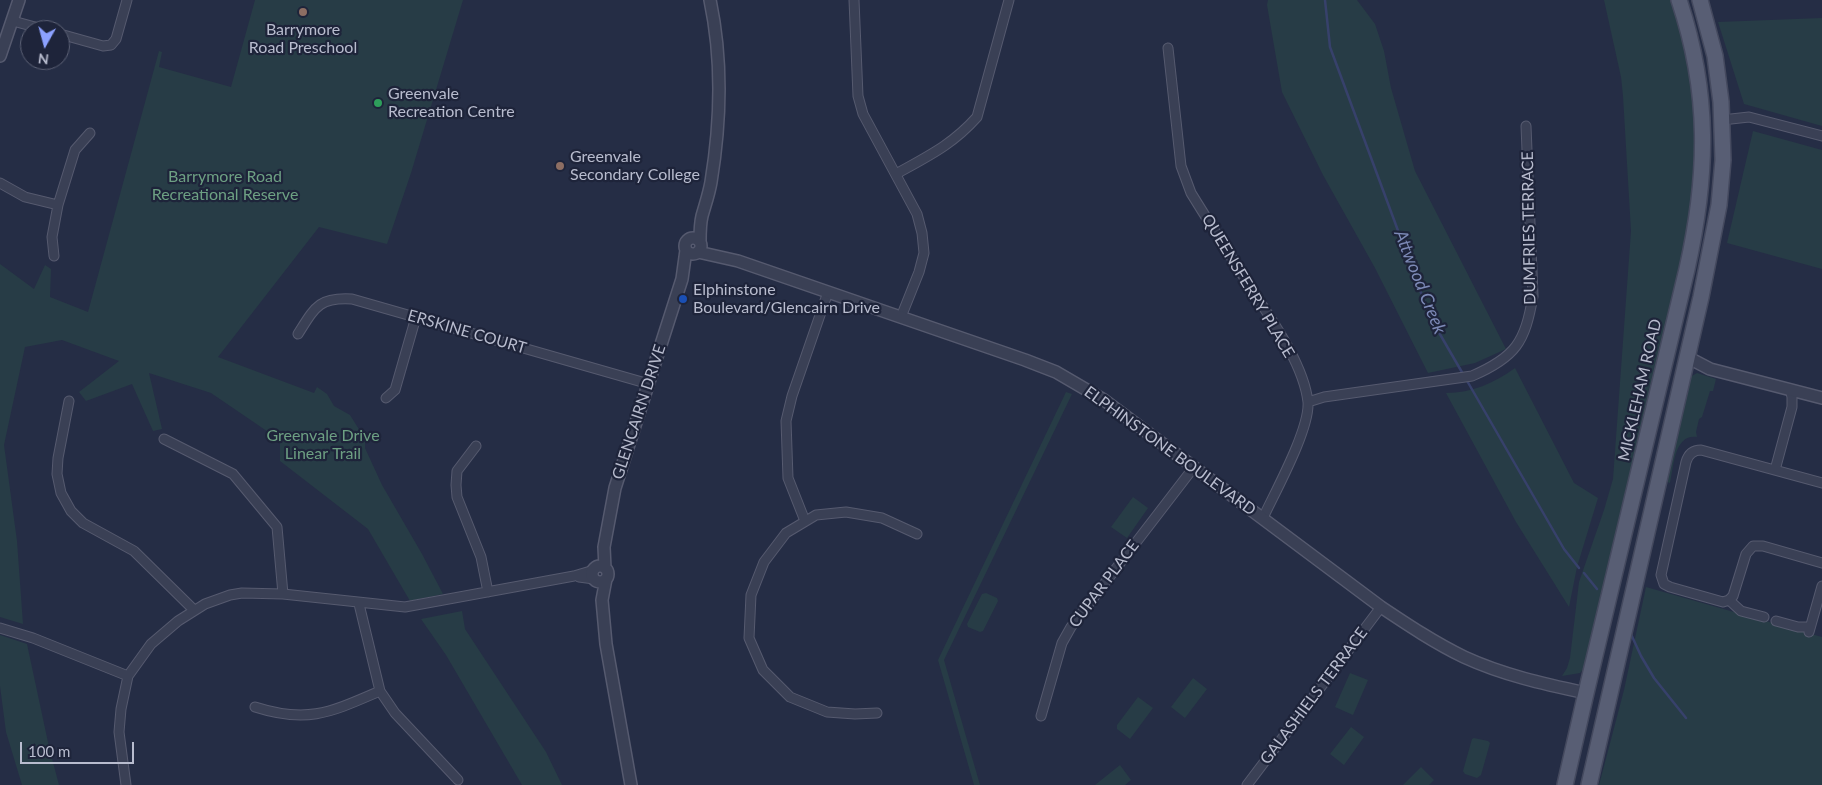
<!DOCTYPE html>
<html>
<head>
<meta charset="utf-8">
<style>
  body { margin:0 }
  #map { position:relative; width:1822px; height:785px; overflow:hidden; background:#252d45; font-family:Lato,sans-serif }
  canvas { display:block }
  .north { position:absolute; left:20px; top:20px; width:50px; height:50px; box-sizing:border-box; background:#1e243a; border:1px solid #5c6175; border-radius:50%; rotate:187deg; font-size:14px; font-weight:700; line-height:20px; text-align:center; color:#b8bcce }
  .north::after { content:''; display:block; margin:auto; width:18px; height:22px; background:#8ca1ff; clip-path:polygon(50% 0,100% 100%,50% 72%,0 100%) }
  .scale { position:absolute; left:20px; top:742px; width:114px; height:22px; box-sizing:border-box; border:2px solid #b8bcce; border-top:0; padding-left:6px; font-size:15px; line-height:18px; white-space:nowrap; color:#b8bcce; -webkit-text-stroke:4px #1e243a; paint-order:stroke }
</style>
</head>
<body>
<div id="map">
<canvas width="1822" height="785"></canvas>
<div class="north">N</div>
<div class="scale">100 m</div>
</div>
<script>
const c = document.querySelector('canvas').getContext('2d');
c.lineJoin = 'round';
function fillPath(path, color) { c.fillStyle = color; c.fill(path, 'evenodd'); }
function strokePath(path, color, width, dash) { c.strokeStyle = color; c.lineWidth = width; c.lineCap = dash ? 'butt' : 'round'; c.setLineDash(dash || []); c.stroke(path); }
function label(font, color, halo, rows, align = 'center') {
  c.font = font + ' Lato,sans-serif'; c.lineWidth = 4.5; c.setLineDash([]); c.textBaseline = 'middle'; c.strokeStyle = halo; c.fillStyle = color; for (const [text, x, y, turn = 0] of rows) {
    c.save(); c.translate(x, y); c.rotate((+turn || 0) * Math.PI / 180); c.textAlign = isNaN(turn) ? turn : align; if (halo) c.strokeText(text, 0, 0); c.fillText(text, 0, 0); c.restore();
  }
}
const green = new Path2D(`
  M255,0H463L411,173L387,244L319,227L218,357L314,393L317,387L327,394L334,406L350,415L365,439V448L382,485L422,554L443,594L410,601L368,529L280,461V440L211,393L149,373L162,429L153,431L132,384L86,401L79,392L119,361L62,340L25,347L4,445L17,541L23,624L0,617V264L34,289L45,265L51,269L50,297L88,312L159,51L162,52L159,67L231,87Z
  M1268,0H1357L1375,24L1384,51L1391,88L1415,171L1506,349L1475,363L1428,373L1375,268L1323,175L1282,92L1267,5Z
  M1604,0H1674L1688,48L1698,117L1693,211L1623,515L1584,668L1580,673L1562,676L1567,668L1570,658L1579,582L1604,510L1613,479L1631,231L1623,96L1621,77Z
  M1822,18V126L1744,104L1718,22Z
  M1753,131L1822,150V269L1727,243Z
  M1515,368L1574,483L1598,498L1577,567L1569,607L1516,522L1446,393C1472,393 1494,383 1515,368Z
  M1697,373L1716,379L1713,391H1710L1702,417L1699,419L1696,432L1697,437C1674,434 1674,466 1670,483L1662,480L1685,380Z
  M1066,392L1072,394L944,660L980,785H974L938,660Z
  M1133,497L1148,508L1127,538L1111,527Z
  M1646,587L1822,637V785H1599L1624,690Z
  M986,593L997,598L998,601L983,631L980,632L968,627L967,624L982,594Z
  M462,611L465,629L546,752L562,785H522L446,655L421,619Z
  M0,635L27,644L49,747L59,785H22L6,732L0,686Z
  M1350,673L1368,680L1353,715L1335,707Z
  M1193,678L1207,689L1185,718L1171,707Z
  M1138,697L1153,708L1130,739L1117,729V725Z
  M1351,727L1364,737L1344,765L1330,754Z
  M1474,738L1488,741L1490,743L1481,775L1477,778L1465,774L1463,771L1472,739Z
  M1120,765L1131,780L1125,785H1095Z
  M1421,767L1434,780L1429,785H1403Z`);
const stream = new Path2D(`
  M1325,0L1330,47L1430,317L1463,374
  M1466,379L1564,549L1579,568
  M1584,573L1597,589
  M1630,632L1641,656L1654,678L1686,718`);
const minor = new Path2D(`
  M854,0L858,96L863,114L917,214L922,233L924,253L919,272L901,317
  M13,21L46,30
  M60,34L103,46L111,45L116,39L127,0
  M1168,48L1181,166L1191,193C1212,227 1233,260 1254,293C1274,323 1304,366 1308,402C1310,429 1275,492 1263,518
  M1722,120L1749,117L1822,136
  M896,174C928,156 952,145 977,117L1009,0
  M0,183L25,197L58,205
  M54,256L52,237L58,205L75,150L90,133
  M298,334C315,307 319,297 352,299L649,384
  M386,398L395,390L416,317
  M69,401L58,458L57,474L61,493L71,511L83,523L134,551L194,610
  M1308,402L1324,397L1472,376C1516,357 1525,342 1533,296L1526,126
  M164,439L233,474L277,527L283,594
  M476,446L457,471L456,485L457,497L481,557L488,592
  M1775,470L1792,407V397L1790,389
  M1822,483L1701,450C1692,450 1688,455 1686,462L1661,575L1664,584L1670,587L1723,602L1729,600L1733,596L1746,554L1753,546H1763L1822,563
  M805,521L788,478L786,421L792,396L828,292
  M579,577L594,579
  M1729,600L1741,611L1764,617
  M359,604L380,691L395,713L458,780
  M1776,621L1798,627H1810
  M0,628L33,638L128,676
  M1809,632L1822,586
  M255,707C308,724 331,712 380,691
  M877,713L855,714L827,712L790,697L763,670L749,638L751,595L764,562L786,533L816,515L846,512L882,518L917,534
  M1041,716L1062,643L1071,627L1194,467
  M126,785L119,732L121,709L128,676L151,644L178,621L205,604L230,595L242,593L283,594L405,607L574,576L594,570
  M1247,785L1381,607`);
const tertiary = new Path2D(`
  M0,56L19,0
  M685 246a8 8 0 1 1 16 0a8 8 0 1 1-16 0Z
  M700,242C700,234 700,224 702,216C705,205 709,194 711,182C721,121 723,61 710,0
  M698,252L738,261L1025,360L1056,372L1104,400L1381,607C1408,625 1435,643 1464,657C1503,675 1544,684 1586,693
  M1687,357L1710,369L1822,398
  M592 574a8 8 0 1 1 16 0a8 8 0 1 1-16 0Z
  M605,568L604,547L615,488L682,279L686,250
  M606,579L602,600L606,644L631,785`);
const primary = new Path2D(`
  M1565,785L1586,693L1687,269C1708,175 1710,93 1679,0
  M1589,785L1701,297L1719,205L1723,160L1721,102L1715,56L1700,0`);
const markers = [
  [303,12,5,"#8d6e63"],
  [378,103,5,"#2e9e5b"],
  [560,166,5,"#8d6e63"],
  [683,299,5,"#1a4fb4"]
];
const poiNames = [
  ["Barrymore",303,30,"center"],
  ["Road Preschool",303,48,"center"],
  ["Greenvale",388,94],
  ["Recreation Centre",388,112],
  ["Greenvale",570,157],
  ["Secondary College",570,175],
  ["Elphinstone",693,290],
  ["Boulevard/Glencairn Drive",693,308]
];
const parkNames = [
  ["Barrymore Road",225,177],
  ["Recreational Reserve",225,195],
  ["Greenvale Drive",323,436],
  ["Linear Trail",323,454]
];
const streetNames = [
  ["DUMFRIES TERRACE",1529,228,-91],
  ["QUEENSFERRY PLACE",1248,286,59],
  ["ERSKINE COURT",467,332,16],
  ["MICKLEHAM ROAD",1640,390,-77],
  ["GLENCAIRN DRIVE",639,412,-72],
  ["ELPHINSTONE BOULEVARD",1170,451,36],
  ["CUPAR PLACE",1104,584,-53],
  ["GALASHIELS TERRACE",1314,696,-53]
];
const waterNames = [
  ["Attwood Creek",1420,282,68]
];
fillPath(green, '#273c46');
strokePath(stream, '#37416b', 2.5);
strokePath(minor, '#565a6f', 11);
strokePath(tertiary, '#565a6f', 14);
strokePath(primary, '#44495e', 18);
strokePath(minor, '#3a4055', 9);
strokePath(tertiary, '#3a4055', 11);
strokePath(primary, '#585e74', 15);
for (const [x, y, r, color] of markers) { const dot = new Path2D(); dot.arc(x, y, r, 0, 2 * Math.PI); c.fillStyle = color; c.fill(dot); strokePath(dot, '#1e243a', 2); }
label('16px', '#b8bcce', '#1e243a', poiNames, 'left');
label('16px', '#6da083', '#1e243a', parkNames);
label('16px', '#b8bcce', '#1e243a', streetNames);
label('italic 18px', '#7d8ab7', '#1e243a', waterNames);
</script>
</body>
</html>
